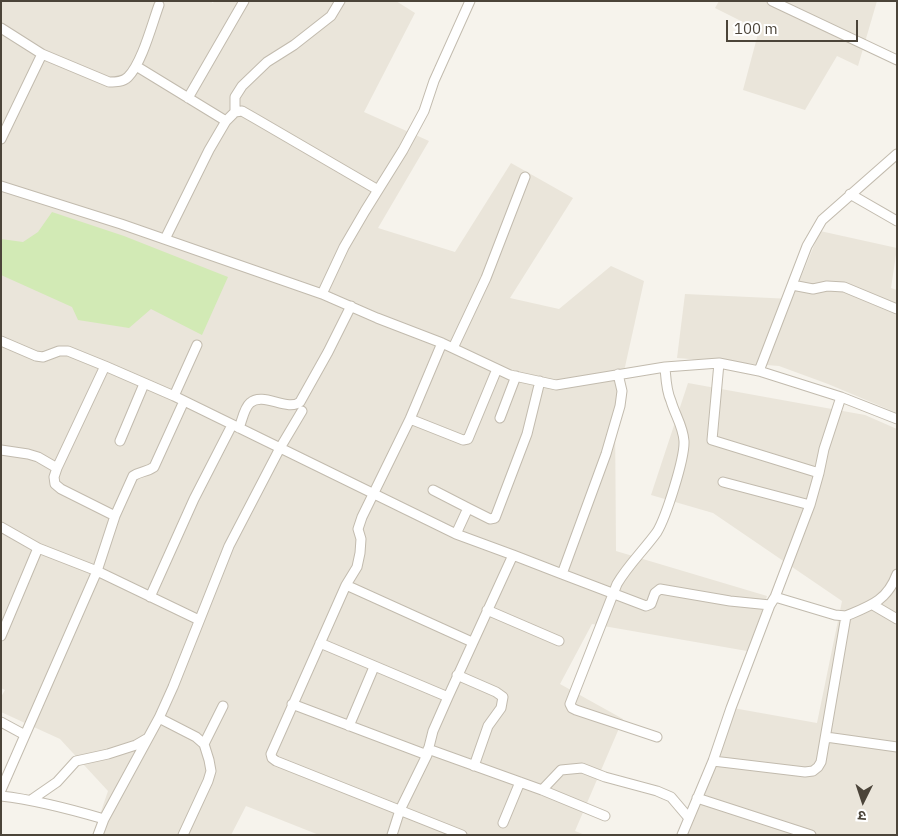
<!DOCTYPE html>
<html>
<head>
<meta charset="utf-8">
<style>
  body { margin:0 }
  #map { position:relative; width:898px; height:836px; overflow:hidden; background:#f6f3ec; font-family:"IBM Plex Sans","Noto Sans Devanagari",sans-serif }
  canvas { display:block }
  .frame { position:absolute; inset:0; border:2px solid #4b4439; pointer-events:none }
  .north { position:absolute; left:838px; top:776px; width:50px; height:50px; -webkit-text-stroke:4px #fff; paint-order:stroke; rotate:184deg; font-size:14px; font-weight:700; line-height:20px; text-align:center; color:#4b4439 }
  .north::after { content:''; display:block; margin:auto; width:18px; height:22px; background:#4b4439; clip-path:polygon(50% 0,100% 100%,50% 72%,0 100%) }
  .scale { position:absolute; left:726px; top:20px; width:132px; height:22px; box-sizing:border-box; border:2px solid #4b4439; border-top:0; padding-left:6px; font-size:15px; line-height:18px; white-space:nowrap; color:#4b4439; -webkit-text-stroke:4px #fff; paint-order:stroke }
</style>
</head>
<body>
<div id="map">
<canvas width="898" height="836"></canvas>
<div class="frame"></div>
<div class="north">उ</div>
<div class="scale">100 m</div>
</div>
<script>
const c = document.querySelector('canvas').getContext('2d');
c.lineJoin = 'round';
function fillPath(path, color) { c.fillStyle = color; c.fill(path, 'evenodd'); }
function strokePath(path, color, width, dash) { c.strokeStyle = color; c.lineWidth = width; c.lineCap = dash ? 'butt' : 'round'; c.setLineDash(dash || []); c.stroke(path); }
const residential = new Path2D(`
  M1,1H210L213,3L214,1H396L415,13L364,112L429,141L378,228L455,252L511,163L573,198L510,298L559,309L611,266L644,281L615,412L616,551L767,596L752,643L747,651L592,624L560,684L623,719L575,831L585,835H319L246,806L231,835H93L108,791L60,739L1,712V697L5,690L1,688Z
  M719,1H877L858,66L837,56L805,110L743,90L759,30L715,8Z
  M820,231L897,248L891,288L897,290V413L828,384L779,366L677,358L685,294L792,299Z
  M688,383L865,415L897,429V835H684L733,708L817,723L842,601L713,513L651,495Z`);
const green = new Path2D(`
  M52,212L124,236L228,277L202,335L151,309L129,328L78,320L72,307L1,275V239L23,242L38,232Z`);
const street = new Path2D(`
  M772,1L897,60
  M1,28L42,54L109,82C116,82 123,82 128,77C142,63 152,24 159,5
  M136,66L226,121
  M188,98L244,1
  M235,112V97L242,86L267,62L294,45L331,16L340,1
  M1,139L42,54
  M1,186L121,224L322,294L377,318L442,343L510,375L556,385L665,367L719,363L759,371L841,397L897,419
  M850,194L897,221
  M165,239L209,150L226,121L235,112L242,111L256,119L378,190
  M792,285L813,289L827,286L844,287L897,309
  M322,294L344,247L365,211L403,150L424,111L434,81L470,1
  M1,341L36,356L43,357L59,351H68L105,366L174,396L456,534
  M453,348L486,278L525,177
  M719,363L712,440L819,473L810,505
  M759,371L807,246L822,220L897,154
  M174,396L197,345
  M500,418L516,376
  M410,419L463,440L468,439L497,369
  M239,428C242,421 244,408 250,403C263,391 287,412 300,402L328,352L351,306
  M120,441L144,384
  M1,450L28,454L38,457L57,468L54,477L55,484L61,489L115,516
  M57,468L105,366
  M819,473L824,449L841,397
  M723,482L810,505L775,597L835,615L846,616
  M433,490L468,508
  M1,527L38,548
  M513,555L456,534L468,508L490,519L495,518L527,434L540,381
  M562,574L646,606L651,604L655,593L660,589L730,601L770,605
  M346,585L357,567L360,553L361,539L358,529L362,517L410,419L442,343
  M150,597L194,499L232,425
  M873,605L897,619
  M487,610L559,641
  M1,636L38,548L97,571L115,516L133,476C141,471 147,472 154,467L184,401
  M320,643L448,697
  M457,675L496,692L503,697L501,708L488,726L474,766
  M292,704L427,755
  M159,718L196,737L204,744L209,760L211,771L208,781L183,835
  M1,722L25,735
  M349,726L374,667
  M657,737L576,710L572,708L570,704L617,584C628,565 644,550 657,532C666,517 685,458 684,441C683,426 675,415 671,401C666,390 666,379 665,367
  M826,737L897,747
  M204,744L223,706
  M428,749L542,790L605,816
  M713,761L805,772L813,771L818,767L821,762L846,616C870,606 887,601 897,574
  M1,790L97,571L199,620
  M542,790L561,770L582,768L605,777L657,791L671,797L688,817
  M1,796C37,800 70,809 104,819
  M697,798L811,835
  M31,800L57,782L76,761L108,754L136,745L148,738
  M503,823L520,782
  M98,835L104,819L159,718L173,687L229,546L280,448L302,411
  M392,835L400,810L427,755L433,731L448,697L513,555L562,574L606,454L620,406L622,391L618,374
  M462,835L276,761L272,758L271,754L346,585L472,642
  M682,835L713,761L731,708L770,605L775,597`);
fillPath(residential, '#eae5da');
fillPath(green, '#d2eab5');
strokePath(street, '#c2bbae', 11);
strokePath(street, '#fff', 9);
</script>
</body>
</html>
